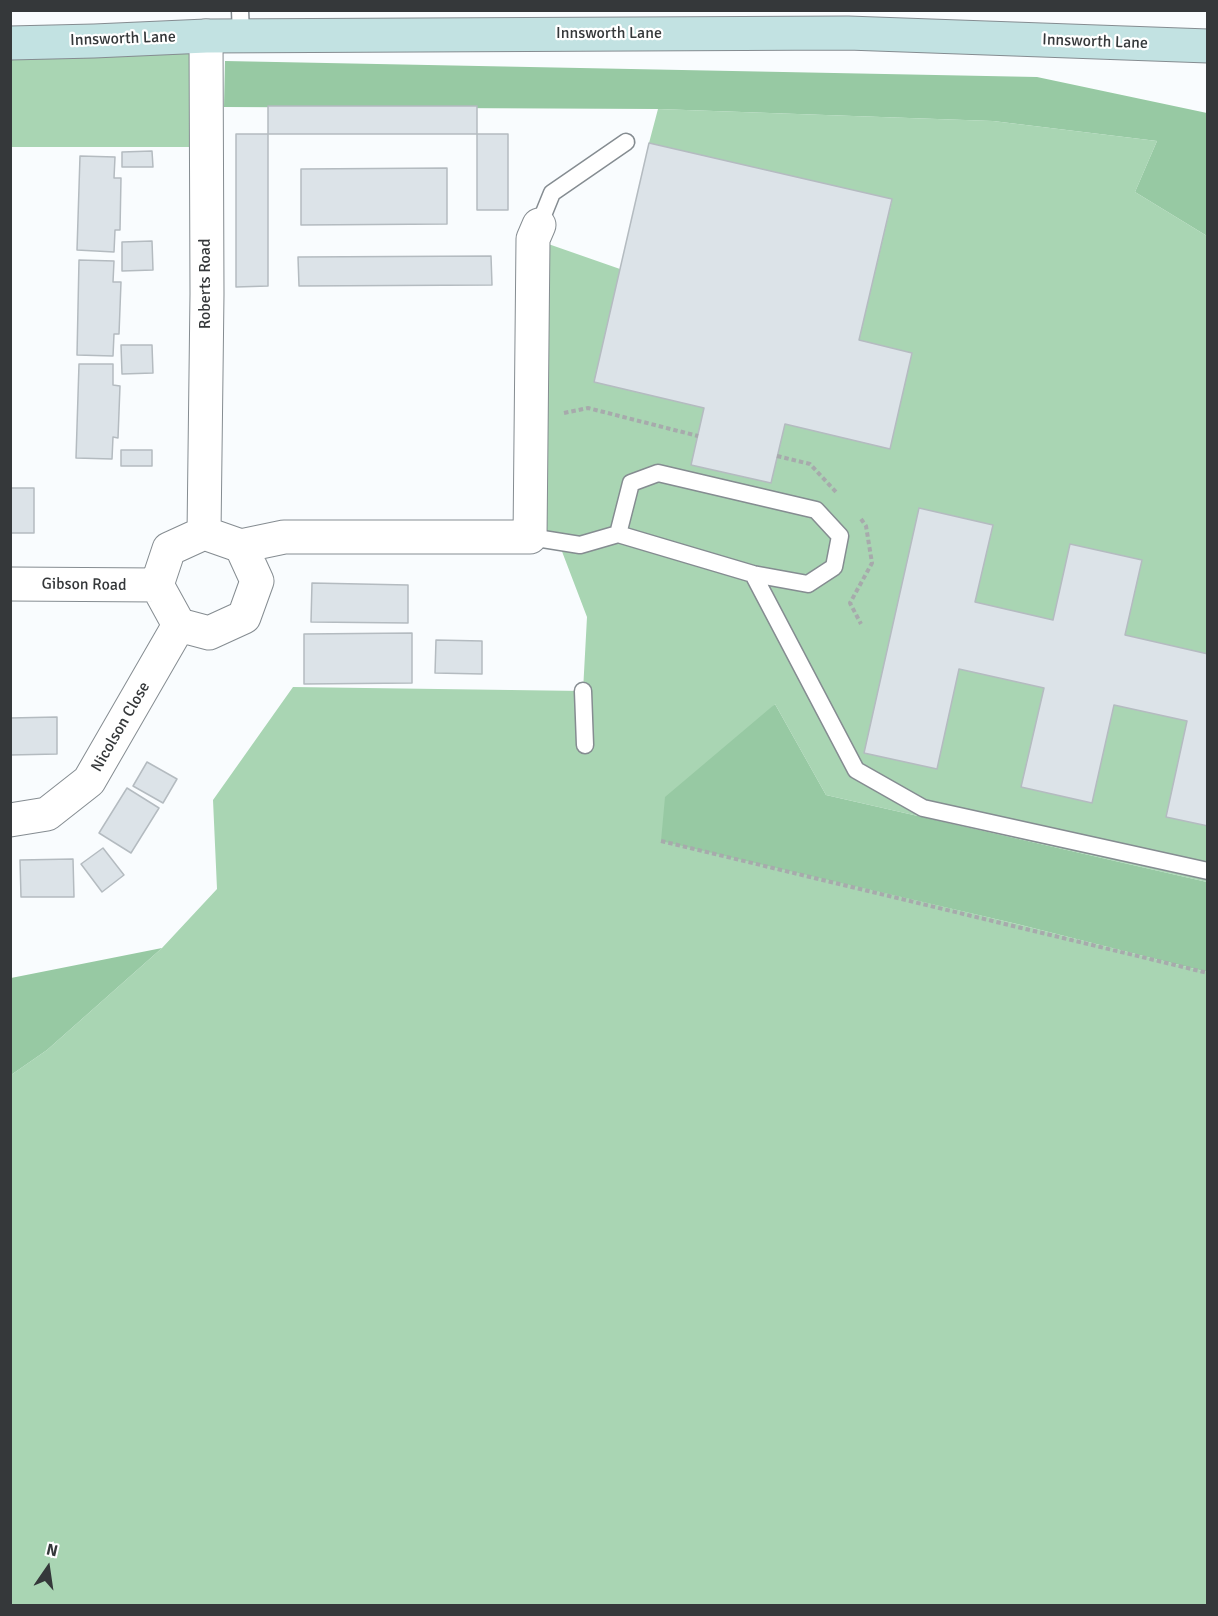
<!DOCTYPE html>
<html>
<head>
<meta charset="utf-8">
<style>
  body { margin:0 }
  #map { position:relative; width:1218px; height:1616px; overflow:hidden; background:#f9fcfe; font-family:Signika,sans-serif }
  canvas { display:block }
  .frame { position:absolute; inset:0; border:12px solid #35383a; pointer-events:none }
  .north { position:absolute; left:18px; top:1538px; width:60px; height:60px; -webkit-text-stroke:4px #fff; paint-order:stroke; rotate:13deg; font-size:16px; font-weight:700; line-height:24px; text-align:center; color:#35383a }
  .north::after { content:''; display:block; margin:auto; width:21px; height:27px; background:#35383a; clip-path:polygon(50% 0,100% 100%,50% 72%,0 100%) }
</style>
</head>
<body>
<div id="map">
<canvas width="1218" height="1616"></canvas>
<div class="frame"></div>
<div class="north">N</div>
</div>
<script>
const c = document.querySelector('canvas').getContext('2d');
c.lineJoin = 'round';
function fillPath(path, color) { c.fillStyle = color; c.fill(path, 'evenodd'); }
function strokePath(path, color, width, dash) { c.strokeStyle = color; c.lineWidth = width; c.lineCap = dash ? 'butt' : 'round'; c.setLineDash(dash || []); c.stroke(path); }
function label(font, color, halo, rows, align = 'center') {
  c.font = font + ' Signika,sans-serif'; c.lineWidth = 4.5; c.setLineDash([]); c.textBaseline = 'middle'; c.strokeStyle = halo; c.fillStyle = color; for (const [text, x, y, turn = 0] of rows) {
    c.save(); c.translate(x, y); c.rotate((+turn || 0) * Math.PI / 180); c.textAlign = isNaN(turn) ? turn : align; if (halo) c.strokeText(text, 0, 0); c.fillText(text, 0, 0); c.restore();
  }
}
const green = new Path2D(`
  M206,36V147H11L10,43Z
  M658,109L993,121L1157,141L1135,192L1207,236V882L826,795L775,704L661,840L1017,924L1207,972V1605L11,1606V1075L47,1050L162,948L217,889L213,800L293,687L583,691L587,617L558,541L530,537L534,239L620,269L594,382L704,408L691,465L771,483L785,424L890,448L912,353L859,340L892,200L649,143Z`);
const forest = new Path2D(`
  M225,61L1037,77L1207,113V236L1135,192L1157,141L993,121L658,109L224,107Z
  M775,704L826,795L1207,882V972L1017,924L661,841L665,797Z
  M162,948L47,1050L11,1075V978Z`);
const building = new Path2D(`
  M268,106H477V134H268Z
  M236,134H268V286L236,287Z
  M477,134H508V210H477Z
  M649,143L892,199L859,340L912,353L890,449L785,424L771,483L691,465L704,408L594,382Z
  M152,151L153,167H122V152Z
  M80,156L115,157L114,178H121L120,230H115L114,252L77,250Z
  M447,168V224L301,225V169Z
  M152,241L153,270L122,271V242Z
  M491,256L492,285L299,286L298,257Z
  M79,260L114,261L113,282H121L119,334H114L113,356L77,355Z
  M121,345H152L153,373L122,374Z
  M79,364H113V385L120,386L118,438L113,437L112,459L76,458Z
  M121,450H152V466H121Z
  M10,488H34V533H10Z
  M919,508L993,525L975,602L1053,620L1070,544L1142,560L1125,635L1208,654V826L1166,817L1187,721L1114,705L1092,803L1021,787L1044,688L959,669L937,769L864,753Z
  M312,583L408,585V623L311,622Z
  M412,633V683L304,684V634Z
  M436,640L482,641V674L435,673Z
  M57,717V754L10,755V718Z
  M147,762L177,779L163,803L133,786Z
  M127,788L159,808L131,853L99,833Z
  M103,848L124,875L102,892L81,864Z
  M73,859L74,897H21L20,860Z`);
const path = new Path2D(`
  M564,413L588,408L698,436
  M777,456L810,464L836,492
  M861,519L866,526L872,563L850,603L861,624
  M661,841L1208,973`);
const lane = new Path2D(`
  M240,10L241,35
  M539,225L552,193L626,142
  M530,537L580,545L618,534L631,483L658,473L816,510L840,536L834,567L808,584L753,574L618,534
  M753,574L856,770L923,808L1208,871
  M583,691L585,745`);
const street = new Path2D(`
  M204,533L207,294L206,36
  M204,533L241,546L257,581L244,617L209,633L179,625L157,585L169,549Z
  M241,546L284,537H530L533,239L539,225
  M10,584L157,585
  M10,820L47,814L89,781L179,625`);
const secondary = new Path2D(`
  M10,43L94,41L206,36L848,33L1208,46`);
const streetNames = [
  ["Innsworth Lane",609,34],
  ["Innsworth Lane",123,39,-2],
  ["Innsworth Lane",1095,42,2],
  ["Roberts Road",206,284,-90],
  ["Gibson Road",84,585,1],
  ["Nicolson Close",121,727,-60]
];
fillPath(green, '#a9d5b3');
fillPath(forest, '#97c9a3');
fillPath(building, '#dce3e8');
strokePath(building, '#b4bbc0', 1.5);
strokePath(lane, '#858c91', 19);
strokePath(street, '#858c91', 35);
strokePath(secondary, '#858c91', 35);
strokePath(path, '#a7aaac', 4, [4.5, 3]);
strokePath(lane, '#fff', 16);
strokePath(street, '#fff', 33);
strokePath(secondary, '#c2e2e2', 33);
label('16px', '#35383a', '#fff', streetNames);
</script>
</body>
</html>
